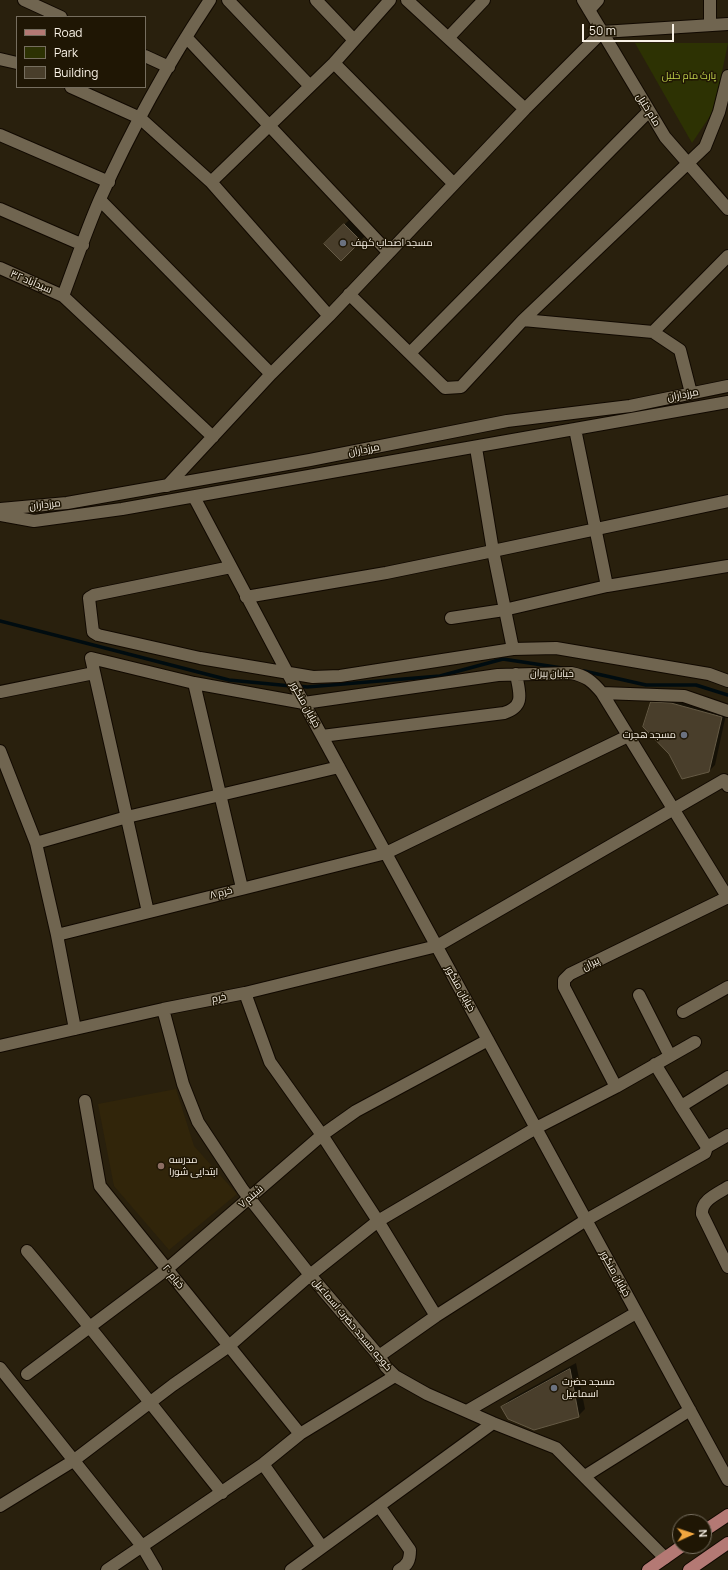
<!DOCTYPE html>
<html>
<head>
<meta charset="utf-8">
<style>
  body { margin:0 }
  #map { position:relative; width:728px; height:1570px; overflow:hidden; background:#29200d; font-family:Manrope,sans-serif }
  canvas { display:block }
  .legend { position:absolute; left:16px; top:16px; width:130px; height:72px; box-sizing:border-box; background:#1f1604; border:1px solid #766e5f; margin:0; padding:5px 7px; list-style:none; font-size:12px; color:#f9f2e7 }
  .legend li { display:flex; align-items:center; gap:8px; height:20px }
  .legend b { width:20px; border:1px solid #766e5f }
  .north { position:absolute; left:672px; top:1514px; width:40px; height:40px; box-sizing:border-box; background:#1f1604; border:1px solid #766e5f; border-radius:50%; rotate:87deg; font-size:11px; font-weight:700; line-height:16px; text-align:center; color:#f9f2e7 }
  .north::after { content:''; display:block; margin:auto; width:14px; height:18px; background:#f1a63f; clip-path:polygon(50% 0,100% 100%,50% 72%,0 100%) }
  .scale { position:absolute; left:582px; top:24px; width:92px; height:18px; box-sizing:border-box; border:2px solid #f9f2e7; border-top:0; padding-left:5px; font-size:12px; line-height:14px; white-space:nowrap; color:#f9f2e7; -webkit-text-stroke:3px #1f1604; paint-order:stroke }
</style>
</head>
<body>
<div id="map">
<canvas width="728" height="1570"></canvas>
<ul class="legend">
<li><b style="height:5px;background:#b47974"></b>Road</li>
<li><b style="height:11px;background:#2d3203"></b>Park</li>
<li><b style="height:11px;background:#493e2b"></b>Building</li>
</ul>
<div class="north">N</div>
<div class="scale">50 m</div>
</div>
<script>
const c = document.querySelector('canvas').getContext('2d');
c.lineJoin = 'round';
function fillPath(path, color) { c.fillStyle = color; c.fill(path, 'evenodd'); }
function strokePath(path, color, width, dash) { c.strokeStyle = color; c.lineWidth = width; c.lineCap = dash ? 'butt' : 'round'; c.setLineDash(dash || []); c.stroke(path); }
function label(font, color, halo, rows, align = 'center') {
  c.font = font + ' Manrope,Cairo,sans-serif'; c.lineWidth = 3; c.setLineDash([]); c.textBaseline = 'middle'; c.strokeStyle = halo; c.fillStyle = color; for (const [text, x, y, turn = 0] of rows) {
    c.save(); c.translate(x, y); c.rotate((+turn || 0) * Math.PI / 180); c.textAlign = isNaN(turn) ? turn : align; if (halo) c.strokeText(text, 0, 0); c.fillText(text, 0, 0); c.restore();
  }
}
const built = new Path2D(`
  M176,1089L194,1146L237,1194L169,1250L114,1186L98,1104Z`);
const green = new Path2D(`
  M635,43H728L714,110L692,143Z`);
const shadow = new Path2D(`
  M349,220L365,236L341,260L325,244Z
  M659,696L727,710L715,765L709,771L652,703Z
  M576,1363L585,1409L578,1416L502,1407L509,1400Z`);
const stream = new Path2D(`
  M0,621L229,680L291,686
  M584,671L646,685H696L728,695
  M298,686L307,687L440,676L503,659L562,668`);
const building = new Path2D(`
  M344,224L361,241L341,261L324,244Z
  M651,702L671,703L722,717L709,772L682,779L669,754L643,727Z
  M570,1369L579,1417L534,1430L508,1419L501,1407Z`);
const minor = new Path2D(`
  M24,0L61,17
  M210,0C168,63 131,130 100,199C86,231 75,264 63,296L213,437
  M228,0L310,86
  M316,0L354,40
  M407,0L525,109
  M583,0L665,137L728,209
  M589,10L598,0
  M710,25V0
  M186,37L388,252
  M448,38L484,0
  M145,56L169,67
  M0,59L17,63
  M334,63L454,184
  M71,87L140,118L211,182L329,316
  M0,135L109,182
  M211,182L334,63L390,0
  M100,200L271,374
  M0,209L83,245
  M0,268L63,296
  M349,294L445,388L461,387L523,320L705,147L719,112L728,76
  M523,320L653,332L680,350L691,393
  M653,332L728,256
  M410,353L649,111
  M575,429L607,586
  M476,448L493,551L513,649
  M167,486L271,374L329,316L525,109L602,32L728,24
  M194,497L287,672L728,1480
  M0,509L67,503L310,460L507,421L630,406L728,386
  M0,515L34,521L122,509L728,402
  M231,567L94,595L89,598L93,632L98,635L200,658L313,677L340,676L513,649L556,648L709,674L728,681
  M246,597L386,573L493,551L728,501
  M451,618L504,610L607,586L728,566
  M194,683L304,703L498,675L571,673C586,676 592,681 602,693L728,898
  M0,692L94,673
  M602,693L684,696L728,711
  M322,736L504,713C526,706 519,692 516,674
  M0,751L36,843L127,817L339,767
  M36,843L57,935L75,1029
  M148,912L91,658L194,683L242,888
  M57,935L386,853L628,736
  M245,993L270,1062L322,1135L378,1221L436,1316
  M639,995L670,1056
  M163,1009L183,1084L198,1122L243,1190L310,1275L379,1356L386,1367L395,1376L427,1394L493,1423L556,1448L665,1558
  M683,1012L728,987
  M0,1046L163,1009L245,993L437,946L724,780L728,786
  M655,1064L682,1108
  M616,1087L564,987V980L570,974L728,897
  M85,1101L100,1186L300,1434
  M707,1147L728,1135
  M27,1251C94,1330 157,1412 222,1493
  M728,1267L702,1214C701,1200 717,1194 728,1187
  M379,1356L436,1316L586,1220L705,1153L707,1147L682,1108L683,1105L728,1077
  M0,1368L142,1546L156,1570
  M27,1374L167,1269L322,1135L356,1111L488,1040
  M467,1411L636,1313
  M263,1464L322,1547
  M585,1476L690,1410
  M0,1506L73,1461L173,1385L229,1346L310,1275L378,1221L536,1128L616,1087L695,1042
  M379,1506L410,1550C410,1560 408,1565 399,1570
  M107,1570L263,1464L300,1434L395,1376
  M291,1570L493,1423`);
const major = new Path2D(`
  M704,1531L728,1515
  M648,1570L682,1546
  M689,1570L728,1543`);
const markers = [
  [343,243,4,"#6b7280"],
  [684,735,4,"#6b7280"],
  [161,1166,4,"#8d6e63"],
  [554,1388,4,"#6b7280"]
];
const parkNames = [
  ["پارک مام خلیل",689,76]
];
const streetNames = [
  ["مام خلیل",648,110,58],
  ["سیدآباد ۳۲",31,282,23],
  ["مرزداران",683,395,-11],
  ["مرزداران",364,450,-11],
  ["مرزداران",45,505,-6],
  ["خیابان پیران",552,674,1],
  ["خیابان منگور",305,705,61],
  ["خرم ۸",221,893,-14],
  ["پیران",591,964,-26],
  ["خیابان منگور",460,989,61],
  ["خرم",219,998,-11],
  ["شبنم ۷",251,1197,-41],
  ["خیابان منگور",615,1274,61],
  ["خیام ۲۰",173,1277,51],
  ["کوچه مسجد حضرت اسماعیل",352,1325,50]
];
const poiNames = [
  ["مسجد اصحاب کهف",351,243],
  ["مسجد هجرت",676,735,"right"],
  ["مدرسه",169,1160],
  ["ابتدایی شورا",169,1172],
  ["مسجد حضرت",562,1382],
  ["اسماعیل",562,1394]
];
fillPath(built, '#31250a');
fillPath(green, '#2d3203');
fillPath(shadow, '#0007');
strokePath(stream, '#000c10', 3.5);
fillPath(building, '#493e2b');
strokePath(building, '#655a45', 1);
strokePath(minor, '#110900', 14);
strokePath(major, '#110900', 14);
strokePath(minor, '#706550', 12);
strokePath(major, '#b47974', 12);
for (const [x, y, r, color] of markers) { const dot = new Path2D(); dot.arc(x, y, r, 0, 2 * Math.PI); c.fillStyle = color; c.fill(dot); strokePath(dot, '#1f1604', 1.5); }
label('10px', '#c1d24b', '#1f1604', parkNames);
label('10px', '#f9f2e7', '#1f1604', streetNames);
label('10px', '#f9f2e7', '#1f1604', poiNames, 'left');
</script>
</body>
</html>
